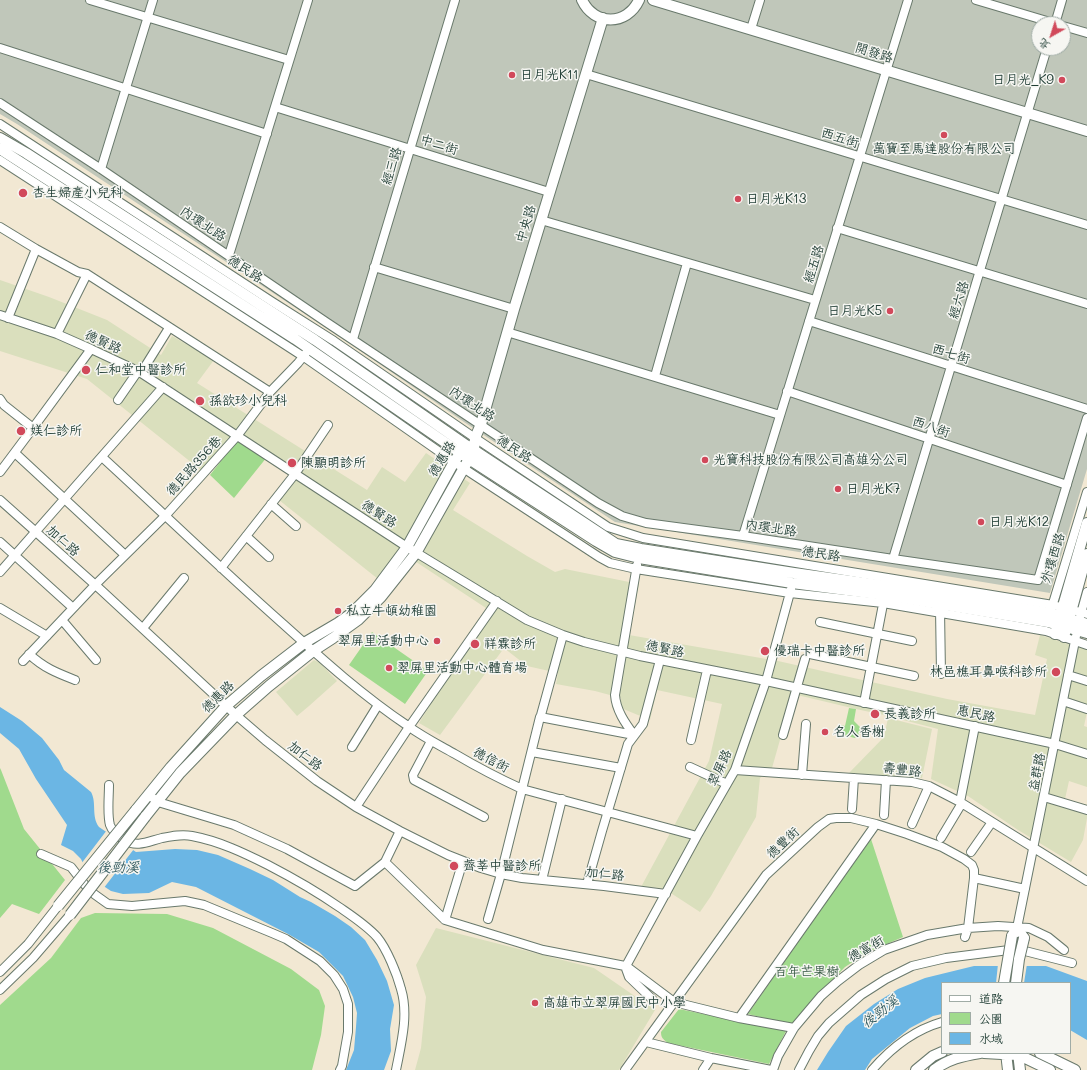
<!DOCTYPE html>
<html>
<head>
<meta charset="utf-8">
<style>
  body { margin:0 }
  #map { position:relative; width:1087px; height:1070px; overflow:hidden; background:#f2e8d3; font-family:Mali,"LXGW WenKai TC",sans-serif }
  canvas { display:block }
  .legend { position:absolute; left:941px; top:982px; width:130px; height:72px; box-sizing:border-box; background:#f6f6f2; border:1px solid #a0aca6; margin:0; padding:5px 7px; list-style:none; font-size:12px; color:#1f3d34 }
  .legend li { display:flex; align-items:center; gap:8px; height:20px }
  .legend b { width:20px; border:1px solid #a0aca6 }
  .north { position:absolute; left:1031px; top:16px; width:40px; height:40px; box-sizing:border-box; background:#f6f6f2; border:1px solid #a0aca6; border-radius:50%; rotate:219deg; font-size:11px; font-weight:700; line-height:16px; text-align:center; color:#1f3d34 }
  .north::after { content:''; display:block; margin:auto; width:14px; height:18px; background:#d1495b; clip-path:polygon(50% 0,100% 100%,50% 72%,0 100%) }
</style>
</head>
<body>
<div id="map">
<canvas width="1087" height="1070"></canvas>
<ul class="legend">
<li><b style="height:5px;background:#fff"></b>道路</li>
<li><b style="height:11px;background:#a0da8d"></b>公園</li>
<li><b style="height:11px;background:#6bb6e4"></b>水域</li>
</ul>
<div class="north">北</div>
</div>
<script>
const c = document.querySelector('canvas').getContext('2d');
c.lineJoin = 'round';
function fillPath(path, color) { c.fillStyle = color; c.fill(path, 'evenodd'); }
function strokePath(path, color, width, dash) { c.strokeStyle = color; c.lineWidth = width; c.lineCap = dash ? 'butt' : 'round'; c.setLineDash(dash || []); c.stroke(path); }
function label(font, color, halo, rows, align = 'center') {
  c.font = font + ' Mali,"LXGW WenKai TC",sans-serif'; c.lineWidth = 3; c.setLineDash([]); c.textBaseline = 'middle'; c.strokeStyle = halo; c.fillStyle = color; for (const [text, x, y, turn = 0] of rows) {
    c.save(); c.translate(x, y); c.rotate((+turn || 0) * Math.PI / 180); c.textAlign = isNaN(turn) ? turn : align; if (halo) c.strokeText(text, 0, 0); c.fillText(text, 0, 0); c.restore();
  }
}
const built = new Path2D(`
  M0,280L49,297L107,320L161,355L172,336L214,360L197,383L367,490L382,467L405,482L426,453L470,483L453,510L527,556L555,572L565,569L639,584L629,635L778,661L947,699L1035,715L1047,659L1035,655L1040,635L1087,650V712L1084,726L1087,727V787L1069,781L1065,799L1087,805V818L1083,840L1071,862L1018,830L968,796L931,779L938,729L884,715L856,709L793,694L772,768L760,778L756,817L711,896L700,912L663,888L641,887L709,761L722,704L657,690L650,720L621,708V698L595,691L556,684L558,673L527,666L504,648L440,735L419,723L489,610L398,550L378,579L279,500L300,474L237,432L202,471L87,379L0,351Z
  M314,660L320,663L337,681L309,706L297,716L276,692Z
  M888,718L932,729L922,778L849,773L884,737Z
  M436,928L594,968L655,1010L619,1070H415L421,1048L426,997L416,965Z`);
const industrial = new Path2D(`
  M0,0H1087V469L1050,593L615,522L464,422L352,345L17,124L0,114ZM1039,24H1063V48H1039Z`);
const green = new Path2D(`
  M239,438L267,457L234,498L210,475Z
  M372,632L428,671L405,704L349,665Z
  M849,708L856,709L854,721L863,730L855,738L839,734L841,725L845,726Z
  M0,768L1,770L24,829L65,880L39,914L12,904L0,918Z
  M871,839L903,937L868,952L845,967L808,1005L793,1025L748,1014L801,938Z
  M95,913L167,914L213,928L291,969L319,990L325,1006L321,1035L312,1070H0V1005L51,958L81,918Z
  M679,1009L786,1031L769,1064L668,1043C663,1039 661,1038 661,1032Z`);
const water = new Path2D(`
  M0,707L22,721L42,738L59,760L64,770L91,792C97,803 91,816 99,827L136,852L175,849L197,850L218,855L250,869L273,880L300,897L311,902L335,916L351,927L365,940L377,960L387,981L394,1005L390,1029L391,1051L384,1070H346L354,1050L356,1027L357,1013L353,997L343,976L319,952L288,934L196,887L172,882L149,893L123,894L111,891L96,881L86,870L81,859L73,851L61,845L67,825L36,779L19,749L0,733Z
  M974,966H1046L1087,981V1040L1070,1030V983H942V1014L933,1016L910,1028L872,1059L865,1070H817L828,1052L846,1026L874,1004L898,989L925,978Z`);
const pier = new Path2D(`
  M107,830L134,849L103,889L95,883L84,871L81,864Z
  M998,964H1027L1024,983H996Z`);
const minor = new Path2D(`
  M90,0L289,60
  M976,0L1057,24
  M1055,24L1062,0
  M1063,26L1087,33
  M751,29L760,0
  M0,48L267,134
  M586,74L1087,225
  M0,103L101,169L326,322L598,503L622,516L646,523L743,536L893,559L1038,580L1087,418
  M275,107L549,192
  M0,124L271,301L334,341L475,438L608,527L643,538L1053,605L1087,614
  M0,160L304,357L454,462L599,557L610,563L636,569L790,593L883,603L1046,631L1087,645
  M101,169L153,0
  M541,220L815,300
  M0,227L36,249L78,272L87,274L270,392
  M837,228L1087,304
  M229,255L249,191L308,0
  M374,267L514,309
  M0,315L57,334L91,349L138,371L407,547L527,620L563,635L584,642L640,656L766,681L1055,744L1087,754
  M8,318L36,249
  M809,321L1087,409
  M507,332L780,415
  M57,334L87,274
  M353,339L455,0
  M141,373L169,328
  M655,376L687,263
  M787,391L1067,485
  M0,399L4,405L33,428
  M118,400L138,371
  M15,453L125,555
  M102,457C162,512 221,569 282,623C322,659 363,696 408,726C423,737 439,745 455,754C477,767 498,778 522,789L697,836
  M0,472L33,428L91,349
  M0,500L101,590L236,715L265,740L317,781L356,807L400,831L448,855L481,868L501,874L522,878L604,886L666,894
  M271,504L296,526
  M246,536L269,557
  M743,536L908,0
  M0,542L73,608
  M893,559L1047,48
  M221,568L295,474L328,425
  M0,572L163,387
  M0,608L47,636
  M940,609L941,674
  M1051,610L1087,492
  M1080,617L1087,592
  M62,620L96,660
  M820,622L912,641
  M143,628L184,578
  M29,654C44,668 57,673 75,680
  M810,654L914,676
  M23,661L95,585L166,515L237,436L270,392L298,363L306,353
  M1068,675L1087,681
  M1063,701L1087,709
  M864,703L884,599
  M541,715L563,635
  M634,735C625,723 616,710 615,695L637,565
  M783,735L805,659
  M691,740L707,670
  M431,741L413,775L414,780L484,817
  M352,747L378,705
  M532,752L621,768
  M690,767L727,784
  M735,770L912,782L929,786L960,802L1087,881
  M802,775L806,724
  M109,785C109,796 107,815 110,825C112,831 118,836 124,840C137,848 149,841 162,838C172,836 182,834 192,836C219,841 244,853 268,865C293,878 316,891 339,907C352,916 366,925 377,937C387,949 397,974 401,989C409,1015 401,1044 396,1070
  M149,795L158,802L234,825L287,849L355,886L385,862
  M1044,797L1087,810
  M960,802L975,726
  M356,807L409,727L497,601
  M852,809L854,778
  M884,815L886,780
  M912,824L929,786
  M400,831L385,862L445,920L543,950L625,966
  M941,838L962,803
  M971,852L992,822
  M41,854L71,867L85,885L94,894L108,904L132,906L185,901L204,905L272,933L286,939L320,961L334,975L343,989L348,1004V1032L342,1066L340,1070
  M974,878L1025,889
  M542,880L562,799
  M587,884L602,831L628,744L643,724L660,660
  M488,919L501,874L540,717L634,735
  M445,920L463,861
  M1017,928L1076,636
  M626,966L674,1002L739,1018L794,1028
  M0,972L28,944L58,906
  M0,990L33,958L70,915
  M653,1000L629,977L625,966H626L697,836L735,770L766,681L791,589
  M739,1018L876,824
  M646,1042L711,1058L771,1070
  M625,1070L766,875L818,827L829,819L836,818H851L876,824L907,834L942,847L964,859L972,865L974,870V878L968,928L965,937
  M703,1070L711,1058
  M773,1070L778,1056L794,1028L821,996L838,981L859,965L884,950L927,935L968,928L998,926L1029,928L1048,937L1064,950
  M799,1070L809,1051L818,1036L829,1023L861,995L886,979L912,966L946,958L1009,950L1025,951L1072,963
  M872,1070C891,1048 914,1030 942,1022`);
const tertiary = new Path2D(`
  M582,0C594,26 627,26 639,0
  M653,0L1087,131
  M0,138L26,153L315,340L466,445L616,544L641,549L794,573L886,586L941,595L1050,613L1087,624
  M0,149L295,339L469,459L596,541L615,552L639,558L792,583L885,595L1048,622L1087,633
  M1055,634L1087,523
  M1064,637L1087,554
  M136,810L171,767L226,706L261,676L304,643L338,623L352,613L375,590L407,547L454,462L464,447
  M145,817L180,773L236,715L269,686L313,651L333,638L358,620L381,597L416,553L474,450L475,438L481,424L514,309L603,18
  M1012,936L1017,928L1024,938
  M984,1053L1019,1055L1050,1070
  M1006,1053L1008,1070
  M1018,1053L1020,1070
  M1040,1053L1075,1070
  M916,1070L933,1056L942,1052
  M934,1070C948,1059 962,1056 980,1053`);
const tertiaryBridge = new Path2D(`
  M58,906L136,810
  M70,915L145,817
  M1004,983L1012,936
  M1016,983L1019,959L1024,938`);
const markers = [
  [512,75,4,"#d1495b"],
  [1062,80,4,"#d1495b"],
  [944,135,4,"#d1495b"],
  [23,193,5,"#d1495b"],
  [738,199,4,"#d1495b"],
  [890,311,4,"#d1495b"],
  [86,370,5,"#d1495b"],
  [200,401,5,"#d1495b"],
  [21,431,5,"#d1495b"],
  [705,460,4,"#d1495b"],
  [292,463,5,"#d1495b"],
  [838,489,4,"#d1495b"],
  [981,522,4,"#d1495b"],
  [338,611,4,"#d1495b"],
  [437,641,4,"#d1495b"],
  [475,644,5,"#d1495b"],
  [765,651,5,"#d1495b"],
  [389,668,4,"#d1495b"],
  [1056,672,5,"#d1495b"],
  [875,714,5,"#d1495b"],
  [825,732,4,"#d1495b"],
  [454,866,5,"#d1495b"],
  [535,1003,4,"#d1495b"]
];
const streetNames = [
  ["開發路",874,53,17],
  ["西五街",840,138,17],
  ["中二街",439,145,17],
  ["經三路",392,166,-73],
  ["內環北路",203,224,34],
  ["中央路",526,224,-73],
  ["經五路",814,264,-73],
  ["德民路",245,269,33],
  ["經六路",959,300,-73],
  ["德賢路",103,342,25],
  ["西七街",951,354,17],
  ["內環北路",472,404,34],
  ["西八街",931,427,19],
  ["德民路",514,449,34],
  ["德惠路",442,459,-58],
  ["德民路356巷",194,466,-48],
  ["德賢路",379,514,33],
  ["內環北路",771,528,9],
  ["加仁路",63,541,42],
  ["德民路",821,554,9],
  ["外環西路",1053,558,-73],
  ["德賢路",665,649,12],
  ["德惠路",218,697,-44],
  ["惠民路",976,714,12],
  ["加仁路",305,756,38],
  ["德信街",491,760,28],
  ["翠屏路",720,768,-65],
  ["壽豐路",902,770,6],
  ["益群路",1037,772,-79],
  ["德豐街",783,843,-43],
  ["加仁路",605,874,6],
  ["德富街",866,949,-30]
];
const poiNames = [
  ["日月光K11",520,75],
  ["日月光_K9",1054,80,"right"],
  ["萬寶至馬達股份有限公司",944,149,"center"],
  ["杏生婦產小兒科",32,193],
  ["日月光K13",746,199],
  ["日月光K5",882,311,"right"],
  ["仁和堂中醫診所",95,370],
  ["孫欲珍小兒科",209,401],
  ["媄仁診所",30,431],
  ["光寶科技股份有限公司高雄分公司",713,460],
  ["陳顯明診所",301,463],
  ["日月光K7",846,489],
  ["日月光K12",989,522],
  ["私立牛頓幼稚園",346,611],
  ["翠屏里活動中心",429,641,"right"],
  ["祥霖診所",484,644],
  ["優瑞卡中醫診所",774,651],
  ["翠屏里活動中心體育場",397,668],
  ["林邑樵耳鼻喉科診所",1047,672,"right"],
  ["長義診所",884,714],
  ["名人香榭",833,732],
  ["薺莘中醫診所",463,866],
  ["高雄市立翠屏國民中小學",543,1003]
];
const parkNames = [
  ["百年芒果樹",807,972]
];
const waterNames = [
  ["後勁溪",118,868],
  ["後勁溪",880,1012,-38]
];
fillPath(built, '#dadfbd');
fillPath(industrial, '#c0c7ba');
fillPath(green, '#a0da8d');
fillPath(water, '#6bb6e4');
fillPath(pier, '#f2e8d3');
strokePath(minor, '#69796c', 10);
strokePath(tertiary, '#69796c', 12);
strokePath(minor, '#fff', 8);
strokePath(tertiary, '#fff', 10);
strokePath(tertiaryBridge, '#69796c', 12, []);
strokePath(tertiaryBridge, '#fff', 10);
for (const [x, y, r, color] of markers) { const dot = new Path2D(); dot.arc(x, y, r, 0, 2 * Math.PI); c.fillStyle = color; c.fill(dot); strokePath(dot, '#f6f6f2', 1.5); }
label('13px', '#1f3d34', '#f6f6f2', streetNames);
label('13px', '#1f3d34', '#f6f6f2', poiNames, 'left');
label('13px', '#395c46', '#f6f6f2', parkNames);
label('italic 14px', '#325b60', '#f6f6f2', waterNames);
</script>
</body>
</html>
